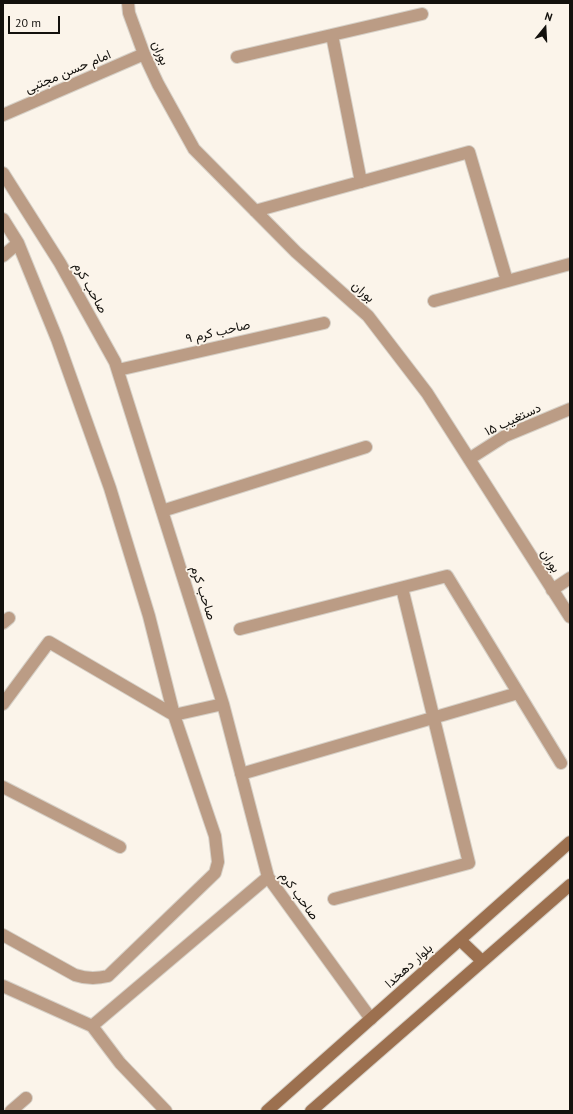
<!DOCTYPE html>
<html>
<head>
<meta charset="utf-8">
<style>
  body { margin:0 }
  #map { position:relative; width:573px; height:1114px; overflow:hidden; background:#fbf4ea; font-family:"PT Sans",sans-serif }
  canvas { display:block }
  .frame { position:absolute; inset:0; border:4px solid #13110d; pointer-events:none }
  .north { position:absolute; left:525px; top:8px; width:40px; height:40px; -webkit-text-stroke:3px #fbf4ea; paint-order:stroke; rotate:18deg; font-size:11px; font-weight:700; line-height:16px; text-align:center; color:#13110d }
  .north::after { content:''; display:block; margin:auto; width:14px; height:18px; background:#13110d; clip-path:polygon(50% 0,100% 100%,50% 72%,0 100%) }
  .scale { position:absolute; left:8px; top:16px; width:52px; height:18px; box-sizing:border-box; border:2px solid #13110d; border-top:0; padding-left:5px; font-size:12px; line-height:14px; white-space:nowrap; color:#13110d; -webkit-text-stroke:3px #fbf4ea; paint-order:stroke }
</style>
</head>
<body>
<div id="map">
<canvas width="573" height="1114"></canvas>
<div class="frame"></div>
<div class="north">N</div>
<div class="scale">20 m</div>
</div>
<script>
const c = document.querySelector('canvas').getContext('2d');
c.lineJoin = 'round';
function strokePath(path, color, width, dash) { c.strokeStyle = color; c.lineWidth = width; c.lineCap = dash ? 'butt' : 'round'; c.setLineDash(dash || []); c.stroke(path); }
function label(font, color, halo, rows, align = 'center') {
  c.font = font + ' "PT Sans",Vazirmatn,sans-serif'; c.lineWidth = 3.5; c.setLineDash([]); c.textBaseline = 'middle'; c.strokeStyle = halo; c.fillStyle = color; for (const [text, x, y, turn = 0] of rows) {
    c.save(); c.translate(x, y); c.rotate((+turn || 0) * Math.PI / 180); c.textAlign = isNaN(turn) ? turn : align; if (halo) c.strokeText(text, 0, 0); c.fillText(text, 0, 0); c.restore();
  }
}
const street = new Path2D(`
  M128,3L129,13L144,54L158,84L194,149L296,252L368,316L427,393L570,617
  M332,35L361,182
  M237,57L422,14
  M3,115L144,54
  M3,173L60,263L115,362L223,704L268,877L371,1019
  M255,211L469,152L507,281
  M3,219L18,243L57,339L110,488L149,616L174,715L215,836L218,862L215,873L108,976C96,979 87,979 75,975L3,935
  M3,256L18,243
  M434,301L570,264
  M118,370L324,323
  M469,459L505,436L570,409
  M162,511L366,447
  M552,590L570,578
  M3,623L9,618
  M240,629L447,576L561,763
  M3,704L49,642L174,715L223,704
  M241,774L518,693
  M3,787L120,847
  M334,899L469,863L402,588
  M3,986L92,1026L120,1063L166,1111
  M92,1026L268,877
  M11,1111L26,1098`);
const secondary = new Path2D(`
  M460,940L482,961
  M267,1111L570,842
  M311,1111L570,885`);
const streetNames = [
  ["بوران",160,53,67],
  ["امام حسن مجتبی",68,72,-23],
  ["صاحب کرم",90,288,61],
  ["بوران",363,292,41],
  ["صاحب کرم ۹",218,332,-13],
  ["دستغیب ۱۵",513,420,-25],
  ["بوران",550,561,58],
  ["صاحب کرم",203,593,72],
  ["صاحب کرم",299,896,54],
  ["بلوار دهخدا",409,966,-42]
];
strokePath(street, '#d6d0c7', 14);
strokePath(secondary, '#d6d0c7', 14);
strokePath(street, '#bb9c85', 12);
strokePath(secondary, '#9c704f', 12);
label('13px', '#13110d', '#fbf4ea', streetNames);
</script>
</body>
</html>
